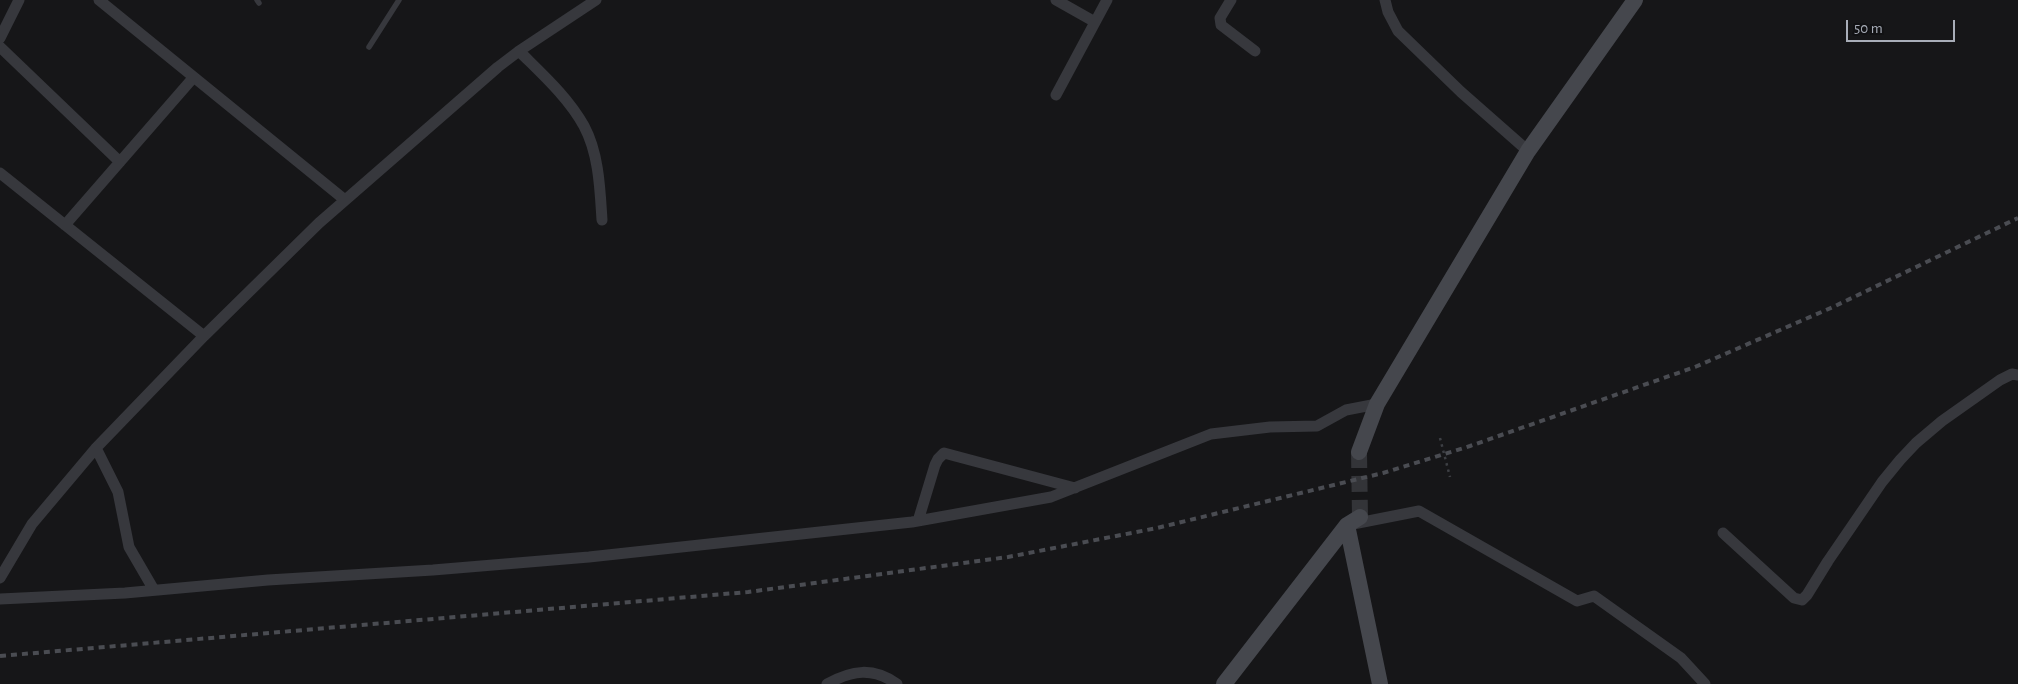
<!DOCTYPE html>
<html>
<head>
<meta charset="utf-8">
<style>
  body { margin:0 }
  #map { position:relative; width:2018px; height:684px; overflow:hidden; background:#161618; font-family:"Alegreya Sans",sans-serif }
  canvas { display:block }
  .scale { position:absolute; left:1846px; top:20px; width:109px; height:22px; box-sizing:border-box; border:2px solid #a8adb8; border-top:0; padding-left:6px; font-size:15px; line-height:18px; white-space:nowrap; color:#a8adb8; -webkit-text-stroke:4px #111113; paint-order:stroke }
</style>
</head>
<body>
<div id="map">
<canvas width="2018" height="684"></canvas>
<div class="scale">50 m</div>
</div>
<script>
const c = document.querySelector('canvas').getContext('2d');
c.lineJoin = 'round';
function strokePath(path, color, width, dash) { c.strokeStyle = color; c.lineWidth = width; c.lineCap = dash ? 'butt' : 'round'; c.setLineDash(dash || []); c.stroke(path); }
const secondaryTunnel = new Path2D(`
  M1359,452L1360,517`);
const path = new Path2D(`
  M1440,438L1450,477`);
const lane = new Path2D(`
  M257,0L259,3
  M369,47L399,0`);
const street = new Path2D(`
  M99,0L345,200
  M1056,0L1095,22
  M1231,0L1220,18L1221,25L1255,51
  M1385,0L1388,12L1398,31L1461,92L1528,151
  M0,38L19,0
  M0,47L120,162
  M519,51C542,74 568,97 584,126C599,154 600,189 602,220
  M1056,95L1107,0
  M0,173L204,336
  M65,225L193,78
  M96,448L118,492L129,547L154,590
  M918,521L935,465L938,459L944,453L1075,488
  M1353,524L1419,511L1577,601L1594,596L1681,658L1705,684
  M1723,533L1794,598L1802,600L1807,595L1828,561L1882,482L1900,460L1916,443L1942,421L2000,380L2012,374L2018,375
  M0,578L32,524L96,448L204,336L319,223L498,67L519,51L596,0
  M0,599L125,593L268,580L433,570L589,557L912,522L1051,497L1211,434L1270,427L1317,426L1346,410L1377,404
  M827,684C852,670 873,667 897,684`);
const secondary = new Path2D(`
  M1359,452L1377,404L1528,151L1635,0
  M1360,517L1347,525L1380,684
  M1224,684L1347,525`);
const rail = new Path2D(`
  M0,656L748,592L1008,557L1157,528L1383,473L1470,446L1695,367L1833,307L2018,218`);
strokePath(secondaryTunnel, '#333438', 16, [16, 8]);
strokePath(path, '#3d3f44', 2.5, [2.5, 4]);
strokePath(lane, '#37383d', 5.5);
strokePath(street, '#37383d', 11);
strokePath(secondary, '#45474d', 16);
strokePath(rail, '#4a4c52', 4, [6, 5]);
</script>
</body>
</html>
